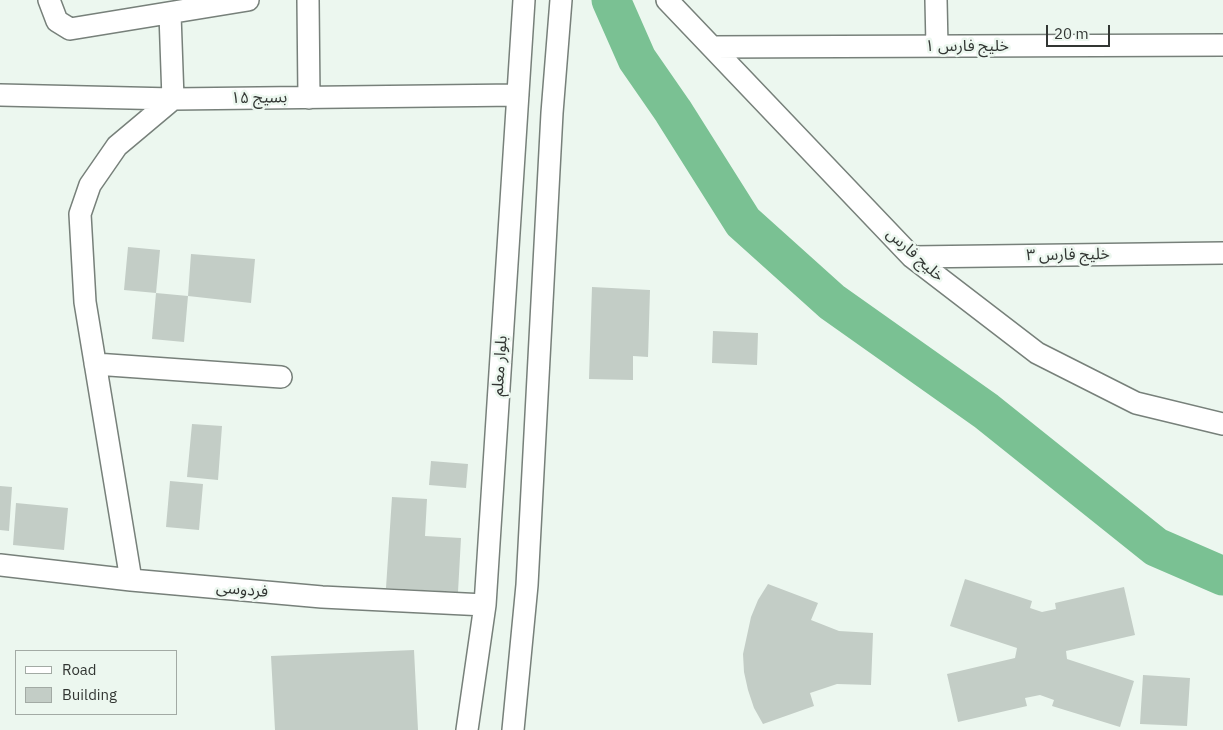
<!DOCTYPE html>
<html>
<head>
<meta charset="utf-8">
<style>
  body { margin:0 }
  #map { position:relative; width:1223px; height:730px; overflow:hidden; background:#ecf7ef; font-family:"IBM Plex Sans",sans-serif }
  canvas { display:block }
  .legend { position:absolute; left:15px; top:650px; width:162px; height:65px; box-sizing:border-box; background:#ecf7ef; border:1px solid #a2aaa4; margin:0; padding:6px 9px; list-style:none; font-size:15px; color:#323633 }
  .legend li { display:flex; align-items:center; gap:10px; height:25px }
  .legend b { width:25px; border:1px solid #a2aaa4 }
  .scale { position:absolute; left:1046px; top:25px; width:64px; height:22px; box-sizing:border-box; border:2px solid #323633; border-top:0; padding-left:6px; font-size:15px; line-height:18px; white-space:nowrap; color:#323633; -webkit-text-stroke:4px #ecf7ef; paint-order:stroke }
</style>
</head>
<body>
<div id="map">
<canvas width="1223" height="730"></canvas>
<ul class="legend">
<li><b style="height:6px;background:#fff"></b>Road</li>
<li><b style="height:14px;background:#c3cdc6"></b>Building</li>
</ul>
<div class="scale">20 m</div>
</div>
<script>
const c = document.querySelector('canvas').getContext('2d');
c.lineJoin = 'round';
function strokePath(path, color, width, dash) { c.strokeStyle = color; c.lineWidth = width; c.lineCap = dash ? 'butt' : 'round'; c.setLineDash(dash || []); c.stroke(path); }
function fillPath(path, color) { c.fillStyle = color; c.fill(path, 'evenodd'); }
function label(font, color, halo, rows, align = 'center') {
  c.font = font + ' "IBM Plex Sans","Noto Sans Arabic",sans-serif'; c.lineWidth = 5; c.setLineDash([]); c.textBaseline = 'middle'; c.strokeStyle = halo; c.fillStyle = color; for (const [text, x, y, turn = 0] of rows) {
    c.save(); c.translate(x, y); c.rotate((+turn || 0) * Math.PI / 180); c.textAlign = isNaN(turn) ? turn : align; if (halo) c.strokeText(text, 0, 0); c.fillText(text, 0, 0); c.restore();
  }
}
const river = new Path2D(`
  M611,0L637,59L673,111L743,222L832,302L986,411L1156,547L1223,576`);
const building = new Path2D(`
  M128,247L160,250L156,293L124,290Z
  M191,254L255,259L251,303L188,296Z
  M592,287L650,290L648,357L633,356V380L589,379Z
  M156,293L188,296L184,342L152,339Z
  M713,331L758,333L757,365L712,363Z
  M192,424L222,426L218,480L187,477Z
  M431,461L468,464L466,488L429,485Z
  M170,481L203,484L199,530L166,527Z
  M0,486L12,487L9,531L0,530Z
  M392,497L427,499L425,536L461,538L458,592L386,588Z
  M16,503L68,508L64,550L13,545Z
  M965,579L1032,601L1030,608L1042,612L1056,609L1055,603L1124,587L1135,635L1066,651L1067,659L1134,681L1120,727L1052,706L1054,700L1040,695L1025,698L1027,706L958,722L947,674L1015,658L1017,648L950,626Z
  M768,584L818,603L811,620L839,631L873,633L871,685L837,684L810,693L814,706L763,724L754,708L748,690L744,672L743,654L751,617L758,600Z
  M414,650L418,730H275L271,656Z
  M1143,675L1190,678L1187,726L1140,724Z`);
const minor = new Path2D(`
  M49,0L57,21L70,29L248,0
  M308,0L309,98
  M667,0L912,257L1037,353L1136,403L1223,424
  M936,0L937,46
  M712,47L1223,45
  M0,95L173,99L518,95
  M912,257L1223,253
  M95,364L281,377
  M0,565L131,580L322,597L485,605
  M131,580L85,302L80,214L90,185L117,146L173,99L170,14
  M467,730L485,605L524,0
  M513,730L527,585L552,113L561,0`);
const streetNames = [
  ["خلیج فارس ۱",967,46],
  ["بسیج ۱۵",259,98,-1],
  ["خلیج فارس",915,255,42],
  ["خلیج فارس ۳",1068,255,-1],
  ["بلوار معلم",500,366,-86],
  ["فردوسی",242,590,5]
];
strokePath(river, '#7ac193', 39);
fillPath(building, '#c3cdc6');
strokePath(minor, '#77807a', 24);
strokePath(minor, '#fff', 21);
label('16px', '#323633', '#ecf7ef', streetNames);
</script>
</body>
</html>
